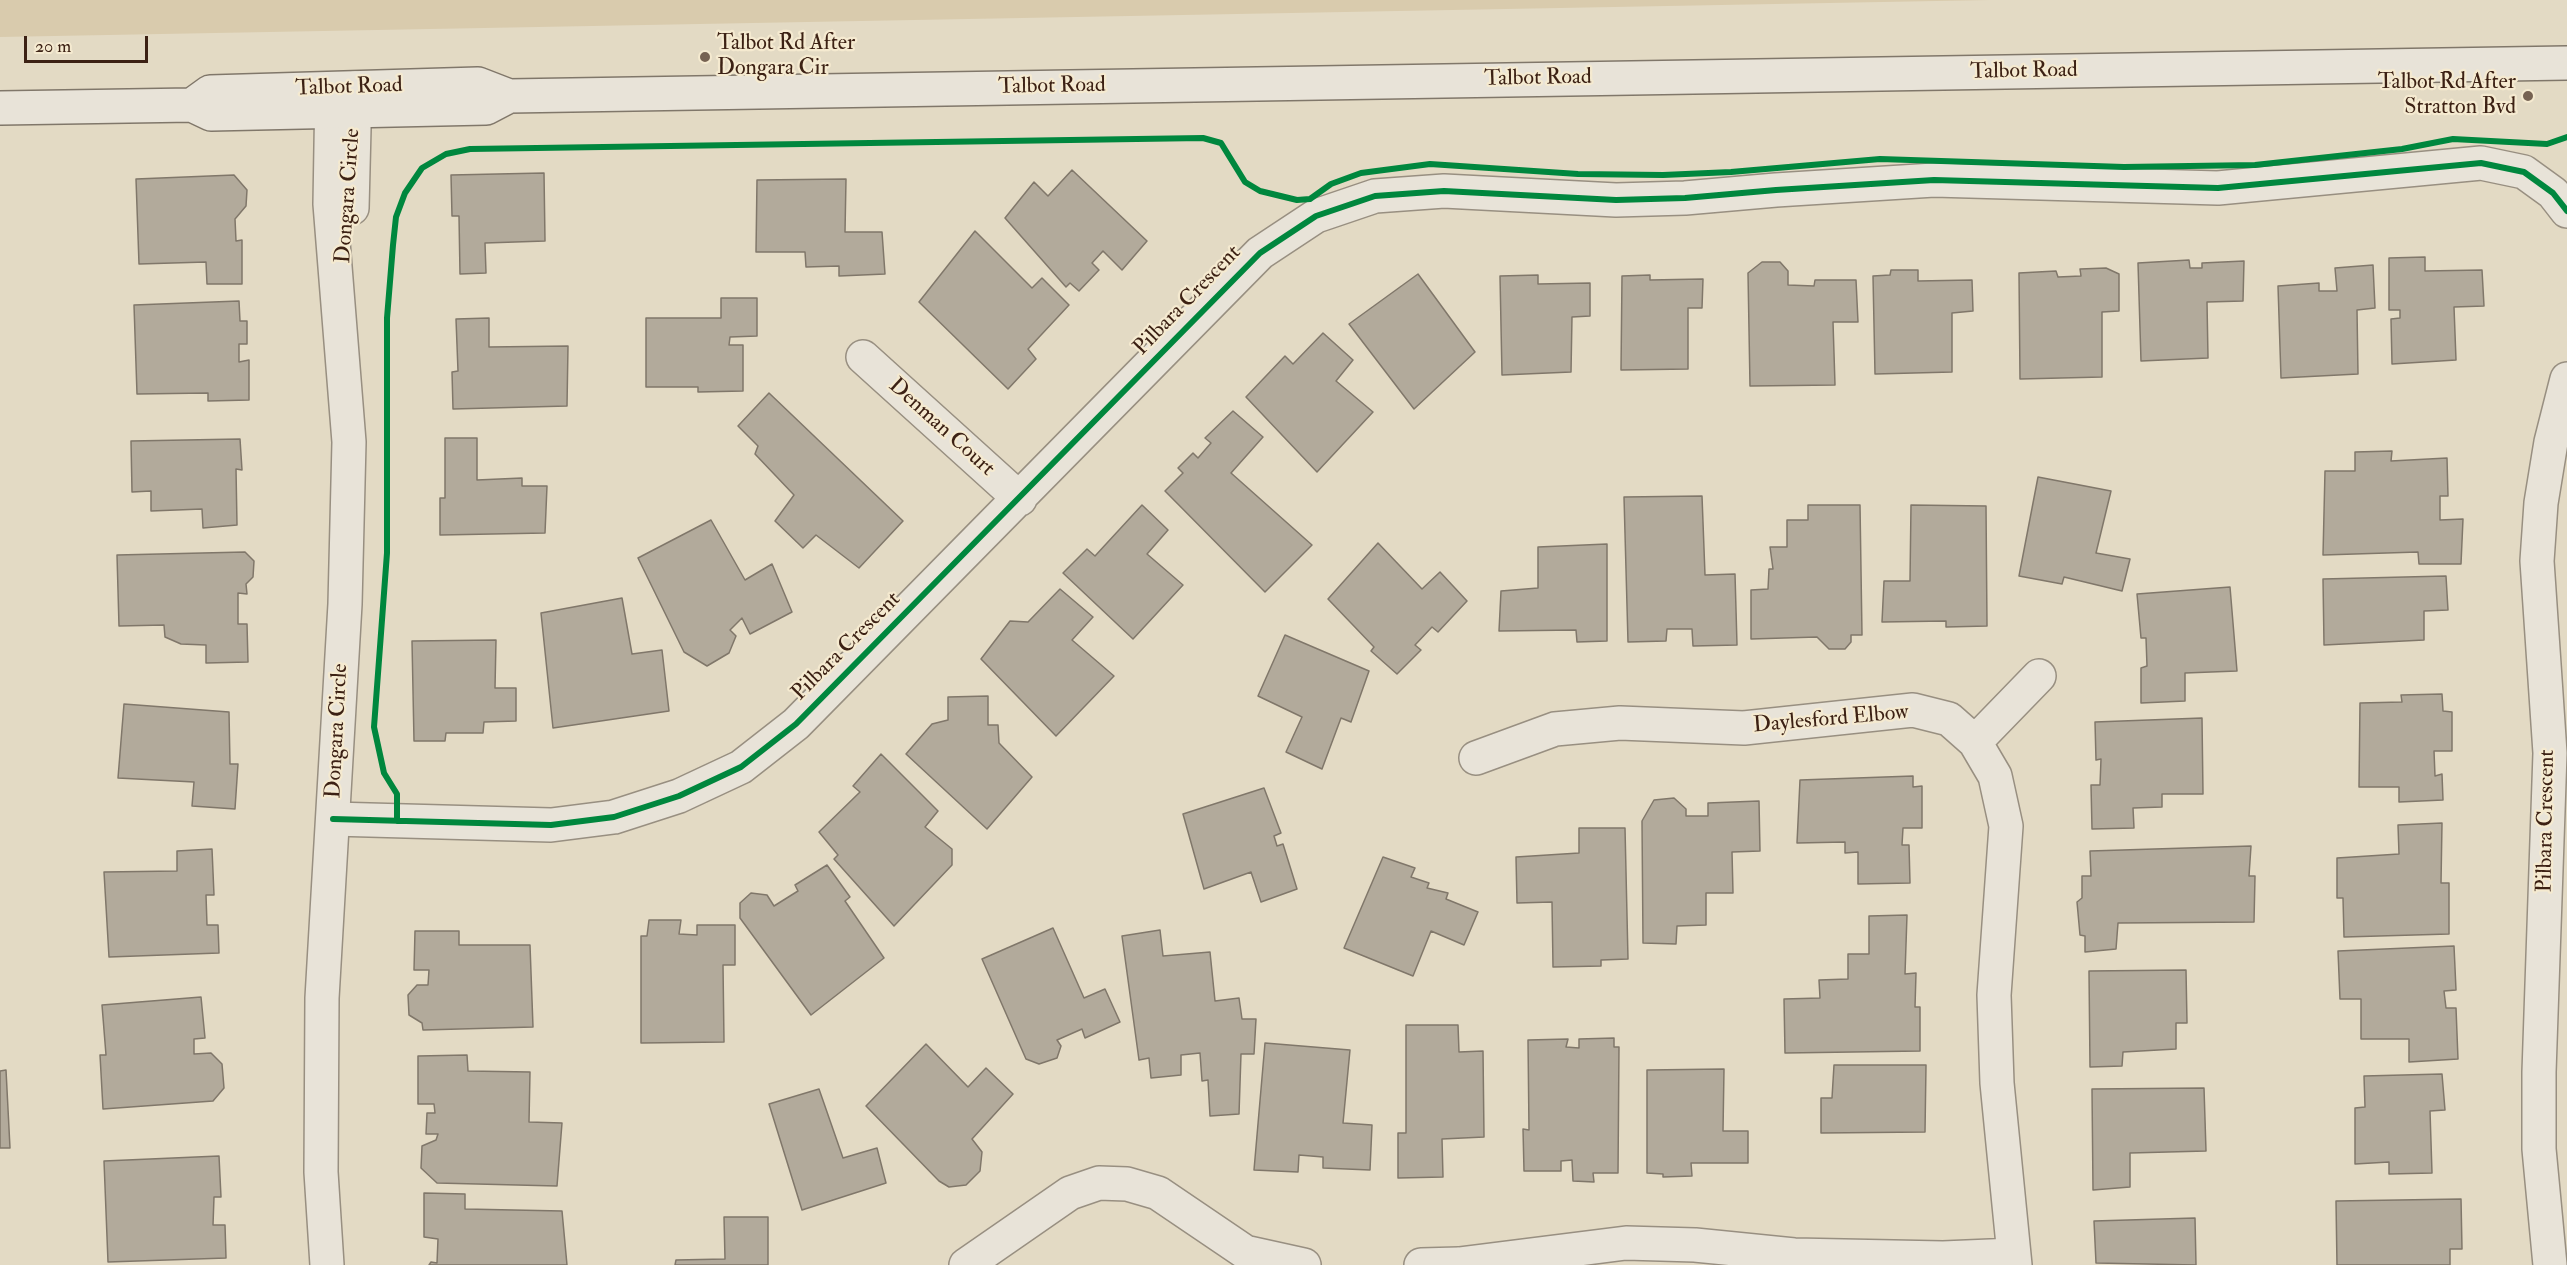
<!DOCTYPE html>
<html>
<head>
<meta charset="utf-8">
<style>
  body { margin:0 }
  #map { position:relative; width:2567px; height:1265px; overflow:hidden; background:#e3dac4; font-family:"IM FELL Double Pica",serif }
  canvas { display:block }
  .scale { position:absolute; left:24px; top:36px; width:124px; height:27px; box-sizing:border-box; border:3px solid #3c2114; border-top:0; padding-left:8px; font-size:18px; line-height:21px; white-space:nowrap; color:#3c2114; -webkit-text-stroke:4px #f5ead0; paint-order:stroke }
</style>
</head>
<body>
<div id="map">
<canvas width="2567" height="1265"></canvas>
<div class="scale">20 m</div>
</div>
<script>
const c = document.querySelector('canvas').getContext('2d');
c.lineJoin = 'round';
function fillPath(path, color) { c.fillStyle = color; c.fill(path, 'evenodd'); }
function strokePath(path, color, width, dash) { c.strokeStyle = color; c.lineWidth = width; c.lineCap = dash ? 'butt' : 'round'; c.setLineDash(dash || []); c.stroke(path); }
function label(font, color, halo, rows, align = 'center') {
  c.font = font + ' "IM FELL Double Pica",serif'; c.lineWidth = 4.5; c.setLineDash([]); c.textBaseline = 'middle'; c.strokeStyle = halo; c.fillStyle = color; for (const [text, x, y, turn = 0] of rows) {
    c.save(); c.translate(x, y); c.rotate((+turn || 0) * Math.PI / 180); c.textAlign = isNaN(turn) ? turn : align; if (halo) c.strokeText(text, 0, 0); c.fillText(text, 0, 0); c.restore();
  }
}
const green = new Path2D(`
  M0,0H1990L0,37Z`);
const building = new Path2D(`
  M1072,170L1147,241L1122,270L1103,251L1092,263L1099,270L1079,291L1070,283L1066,287L1005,218L1034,182L1048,196Z
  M544,173L545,241L485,243L486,273L460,274L459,216H452L451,175Z
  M234,175L247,190L246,206L235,219L236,241L242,240V284H207L206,262L139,264L136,179Z
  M846,179L845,232H882L885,274L839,276V266L806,267L805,252H756L757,180Z
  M975,231L1032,288L1042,278L1069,305L1028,349L1036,359L1008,389L919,302Z
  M2425,257V271L2482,270L2484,306L2454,307L2456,360L2392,364L2391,319L2400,318V310H2389V258Z
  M2189,260L2190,268H2202V263L2244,261L2243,301L2207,302L2208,358L2141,361L2138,263Z
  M1762,262H1780L1788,271V285L1814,286L1815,280H1856L1858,322H1833L1835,385L1750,386L1748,273Z
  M2373,265L2375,308L2357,310L2358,374L2281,378L2278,286L2319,283V291H2337L2335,268Z
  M2106,268L2119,274V311L2102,312V377L2020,379L2019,273L2056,271L2058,277L2081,276L2080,269Z
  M1891,270H1918V281L1972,280L1973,311L1952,313V372L1875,374L1873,276L1890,275Z
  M1418,274L1475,352L1414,409L1349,324Z
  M1538,275V284L1590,283V316L1572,317L1571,372L1502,375L1500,276Z
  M1650,275V280L1703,279L1702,308H1688V369L1621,370L1622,276Z
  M721,298H757V336L730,337L729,345H743V391L698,392V387H646V318H721Z
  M239,301L240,321H247V344H239V362L249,360V400L208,401V393L137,394L134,305Z
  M489,318V347L568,346L567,406L453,409L452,372L458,371L456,319Z
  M1323,333L1353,360L1336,381L1373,412L1317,472L1246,397L1285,356L1293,364Z
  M769,393L903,521L859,568L816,535L803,548L775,521L794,495L755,454L758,446L738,426Z
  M1233,411L1263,437L1231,473L1312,545L1265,592L1165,491L1183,473L1178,468L1193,453L1198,458L1211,443L1205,438Z
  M445,438H477V480L522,478V486H547L545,533L440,535V498H445Z
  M240,439L242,470L236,469L237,525L203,528L202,509L151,511V491L132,492L131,441Z
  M2392,451L2391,461L2447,458L2448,496H2440V520L2463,519L2461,564H2419L2418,552L2323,555L2325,471H2355V452Z
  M2038,477L2111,491L2096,553L2130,559L2122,591L2064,577L2062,584L2019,576Z
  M1702,496L1705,575L1735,574L1737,645L1693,646L1692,629H1667L1666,641L1628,642L1624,497Z
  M1142,505L1168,530L1147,554L1183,585L1133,639L1063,573L1087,549L1095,556Z
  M1808,505H1860L1862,635H1851V642L1845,649H1829L1817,637L1751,639V590L1768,589L1769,569H1773L1770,547H1787V520H1808Z
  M1911,505L1986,506L1987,626L1946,627V621L1882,622L1884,581H1910Z
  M711,520L745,580L772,564L792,612L750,634L742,618L730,630L736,636L729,653L707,666L684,652L638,558Z
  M1378,543L1422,589L1440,572L1467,601L1438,632L1432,627L1415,645L1421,650L1397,674L1371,651L1374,647L1328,599Z
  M1607,544V641L1577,642L1576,630L1499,631L1501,591L1538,588V547Z
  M245,552L254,561L253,577L246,584L247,594L238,593V624H247L248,662L206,663V645L181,644L165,637L164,625L119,626L117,555Z
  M2446,576L2448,610L2424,611V640L2324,645L2323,579Z
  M2230,587L2237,671L2185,673V701L2141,703V668L2147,666L2146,638H2141L2137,594Z
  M1060,589L1093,617L1072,640L1114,676L1056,736L981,659L1010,621L1028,622Z
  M622,598L632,654L662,650L669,711L553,728L541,613Z
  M1285,635L1369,671L1351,722L1341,718L1322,769L1286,752L1302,717L1258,696Z
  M496,640L495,688H516V721L484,722L483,733H446L445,741H414L412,641Z
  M2442,694L2443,711L2452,712V751H2434L2435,776L2442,774L2443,800L2399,802V787H2359L2360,703L2402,702L2401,695Z
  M988,696V725H998L999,743L1032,777L987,829L906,754L932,724L948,720V697Z
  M124,704L229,712L230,764H238L235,809L192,806L194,782L118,778Z
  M2202,718L2203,794H2162V807L2133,808L2134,828L2092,829L2091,785H2100L2101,759L2096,760L2095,722Z
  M881,754L938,811L925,827L952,849V865L894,926L834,859L838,855L819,832L860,792L853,786Z
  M1913,776V787L1922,786V828H1903L1902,845H1909L1910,883L1858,884V852L1845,853V842L1797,843L1800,780Z
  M1264,788L1281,833L1274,836L1277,846L1283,844L1297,889L1261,902L1251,872L1204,889L1183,814Z
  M1674,798L1686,809V816H1708V803L1759,801L1760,851L1732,852L1733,893H1706V925L1677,926L1676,944L1643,943L1642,821L1654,800Z
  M2442,823L2441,883H2449V934L2344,937L2343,898H2337V858L2399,854L2398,825Z
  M1579,828H1625L1628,959L1601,960V966L1553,967L1552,902L1517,903L1516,857L1579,853Z
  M2251,846L2249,876H2255L2254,922L2118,923L2116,949L2085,952V936L2080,935L2077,902L2082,898V876H2091L2090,851Z
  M212,849L214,895H206L207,925H218L219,953L109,957L104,872L177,871V851Z
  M1383,857L1415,868L1411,877L1429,883L1427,888L1448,893L1446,899L1478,912L1464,945L1431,931L1413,976L1344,948Z
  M827,865L850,897L845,901L884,958L811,1015L740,918V903L751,893L767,895L774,906L798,891L795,885Z
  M1907,915L1905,974L1916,973L1915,1007H1920V1051L1785,1053L1784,999L1820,998L1819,980L1848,979V954H1869V916Z
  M649,920H681L679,934L697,935V925H735V965H723L724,1042L641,1043V936H647Z
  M1053,928L1084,998L1105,989L1120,1022L1085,1038L1082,1029L1057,1040L1061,1046L1057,1058L1039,1064L1026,1059L982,959Z
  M1160,930L1163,956L1210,952L1215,1001L1239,998L1242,1019H1256L1254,1054H1241L1239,1114L1210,1116L1208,1080L1202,1081L1200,1053L1181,1055V1075L1151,1078L1149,1058L1139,1060L1122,936Z
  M415,931H459V945H530L533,1027L423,1030L422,1023L409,1015L408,995L417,985H428L429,970H414Z
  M2454,946L2456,990L2444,991L2446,1008H2456L2458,1059L2409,1062V1039H2361V999H2340L2338,951Z
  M2186,970L2187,1023H2176V1049L2123,1052L2122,1066L2090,1067L2089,971Z
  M201,997L205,1038L194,1039V1054L211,1053L222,1064L224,1088L213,1101L103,1109L100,1055H106L102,1005Z
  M1406,1025H1458L1459,1052L1483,1051L1484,1137L1442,1139L1443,1177L1398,1178V1133H1406Z
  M1614,1038V1047H1619L1618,1173H1593L1594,1182L1573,1181L1572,1160L1561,1161V1171H1524L1523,1129L1529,1130L1528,1040L1568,1039L1566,1047L1579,1048V1039Z
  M1265,1043L1350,1050L1343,1123L1372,1125L1370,1170L1323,1168V1157L1299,1155L1298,1172L1254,1170Z
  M926,1044L968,1087L986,1068L1013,1094L972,1139L982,1152L980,1171L966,1185L949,1187L939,1181L866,1106Z
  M467,1055L468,1071L530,1072L529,1122L562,1123L557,1186L437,1183L421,1168L422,1146L436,1140L438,1134H426L427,1113H435L434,1104H418V1056Z
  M1834,1065H1926L1925,1132L1821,1133V1098H1832Z
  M1724,1069L1723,1131H1748V1163H1691L1692,1176L1663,1177V1174L1647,1173V1070Z
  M6,1070L10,1148H0V1071Z
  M2442,1074L2445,1110L2430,1111L2432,1173L2389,1174V1162L2355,1164V1108L2365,1107L2364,1076Z
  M2204,1088L2206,1151L2130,1153V1187L2093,1190L2092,1089Z
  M819,1089L843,1158L877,1148L886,1183L802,1210L769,1104Z
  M219,1156L221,1197H214L213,1225H225L226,1258L108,1262L104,1161Z
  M424,1193L465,1194V1209L562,1211L567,1265H429L431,1262L437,1263L438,1239L424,1237Z
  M2461,1199L2462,1249H2450V1265H2337L2336,1201Z
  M724,1217H768V1265H675L676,1260L725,1259Z
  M2195,1218L2196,1265L2096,1263L2094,1221Z`);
const minor = new Path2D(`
  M863,357L1020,499
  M1975,742L2039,676
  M1476,758L1555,729L1620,723L1744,728L1913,710L1949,719L1975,742L1995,776L2006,826L1994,995L1997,1083L2015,1265
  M333,819L551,825L614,817L679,796L741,767L796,724L1260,253L1316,216L1375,196L1444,191L1616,200L1685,198L1776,190L1934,180L2218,188L2481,163L2524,172L2553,193L2567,211
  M966,1265L1070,1193L1099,1183L1127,1184L1158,1193L1245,1252L1304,1265
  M1421,1265L1459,1264L1626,1243L1695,1245L1794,1255L1943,1258L2014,1255
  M2550,1265L2539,1149V1072L2550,753L2537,561L2541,503L2551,442L2567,379`);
const tertiary = new Path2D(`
  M352,208L355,88
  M327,1265L321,1172L322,998L345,604L349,442L330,204L332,89`);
const secondary = new Path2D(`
  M192,105L210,92L478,84L509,96L2567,63
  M0,108L192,105L211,114L486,108L509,96`);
const cycleway = new Path2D(`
  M333,819L551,825L614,817L679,796L741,767L796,724L1260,253L1316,216L1375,196L1444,191L1616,200L1685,198L1776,190L1934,180L2218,188L2481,163L2524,172L2553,193L2567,211
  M397,821V794L384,773L374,727L387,553V318L393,245L396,217L405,193L422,168L446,154L470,149L1203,138L1221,143L1245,182L1260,191L1297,200L1310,199L1331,184L1361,173L1430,164L1578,174L1663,175L1731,172L1880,159L2124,167L2255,165L2402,149L2453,139L2547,144L2567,137`);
const markers = [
  [705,57,6,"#766252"],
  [2528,96,6,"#766252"]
];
const poiNames = [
  ["Talbot Rd After",717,44],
  ["Dongara Cir",717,69],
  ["Talbot Rd After",2516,83,"right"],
  ["Stratton Bvd",2516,108,"right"]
];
const streetNames = [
  ["Talbot Road",2024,72,-1],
  ["Talbot Road",1538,79,-1],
  ["Talbot Road",1052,87,-1],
  ["Talbot Road",349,88,-2],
  ["Dongara Circle",349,196,-86],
  ["Pilbara Crescent",1188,301,-46],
  ["Denman Court",941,428,42],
  ["Pilbara Crescent",847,647,-45],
  ["Daylesford Elbow",1831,720,-5],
  ["Dongara Circle",338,731,-87],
  ["Pilbara Crescent",2547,821,-89]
];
fillPath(green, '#d9cbad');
fillPath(building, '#b2aa9b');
strokePath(building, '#80776a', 1.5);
strokePath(minor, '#988f81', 36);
strokePath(tertiary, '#988f81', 36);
strokePath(secondary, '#80776a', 36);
strokePath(minor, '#e8e3d8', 33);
strokePath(tertiary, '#e8e3d8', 33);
strokePath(secondary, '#e8e3d8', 33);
strokePath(cycleway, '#00873e', 6);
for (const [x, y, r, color] of markers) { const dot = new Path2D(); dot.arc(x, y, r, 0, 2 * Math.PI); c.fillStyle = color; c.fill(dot); strokePath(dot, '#f5ead0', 2); }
label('22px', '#3c2114', '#f5ead0', poiNames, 'left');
label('22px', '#3c2114', '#f5ead0', streetNames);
</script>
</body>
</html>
